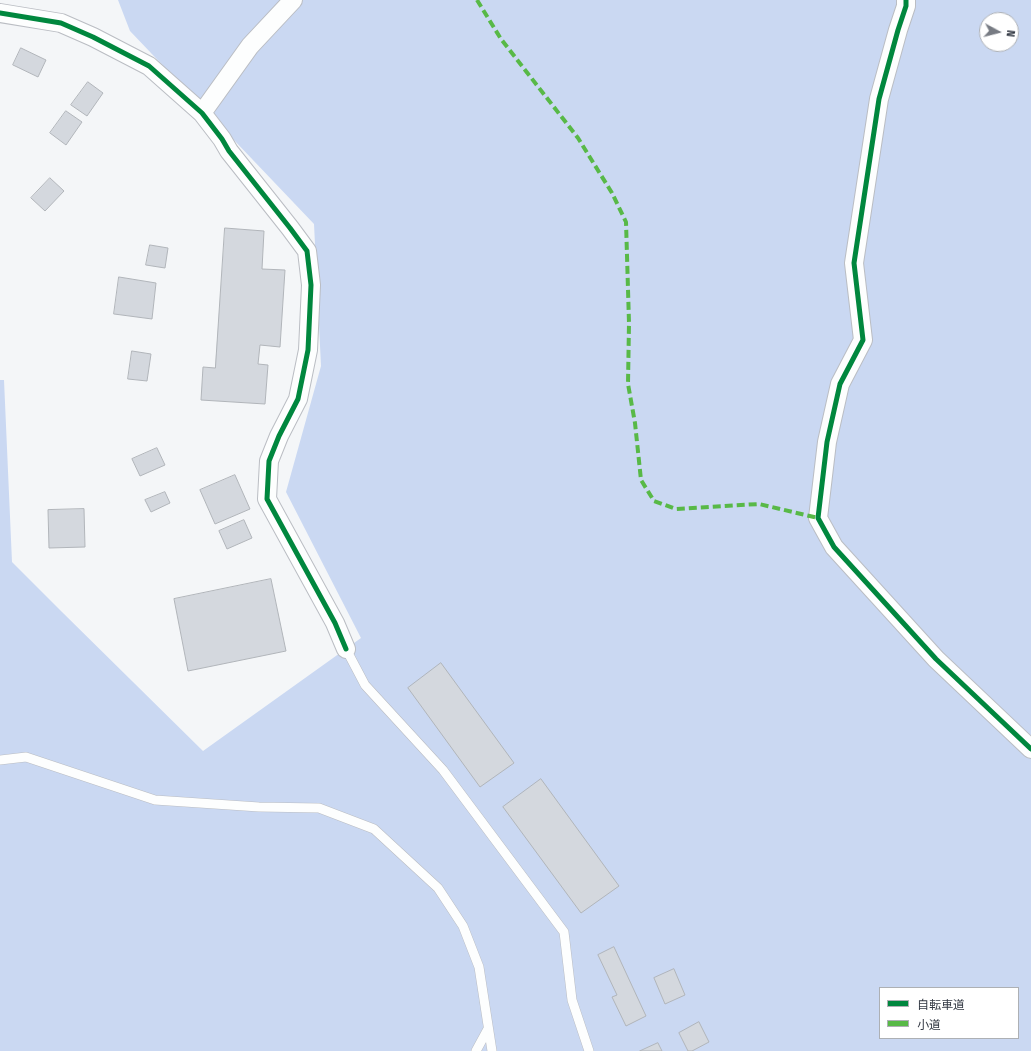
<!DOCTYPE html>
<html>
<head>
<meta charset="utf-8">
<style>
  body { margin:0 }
  #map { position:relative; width:1031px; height:1051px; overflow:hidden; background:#f4f6f8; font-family:"Fira Sans Condensed","Noto Sans JP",sans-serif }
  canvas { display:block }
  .legend { position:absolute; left:879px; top:987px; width:140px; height:52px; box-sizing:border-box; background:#fff; border:1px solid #adb0b4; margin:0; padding:5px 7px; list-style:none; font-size:12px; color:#333944 }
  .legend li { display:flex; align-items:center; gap:8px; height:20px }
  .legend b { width:20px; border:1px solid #adb0b4 }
  .north { position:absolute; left:979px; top:12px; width:40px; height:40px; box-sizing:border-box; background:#fff; border:1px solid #adb0b4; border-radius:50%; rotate:97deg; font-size:11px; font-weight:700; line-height:16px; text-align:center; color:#333944 }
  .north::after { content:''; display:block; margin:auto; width:14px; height:18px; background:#777b83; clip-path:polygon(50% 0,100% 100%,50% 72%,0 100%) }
</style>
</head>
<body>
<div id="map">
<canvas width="1031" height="1051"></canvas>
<ul class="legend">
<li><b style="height:5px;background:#00873e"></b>自転車道</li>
<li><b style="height:5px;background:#58b947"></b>小道</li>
</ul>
<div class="north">N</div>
</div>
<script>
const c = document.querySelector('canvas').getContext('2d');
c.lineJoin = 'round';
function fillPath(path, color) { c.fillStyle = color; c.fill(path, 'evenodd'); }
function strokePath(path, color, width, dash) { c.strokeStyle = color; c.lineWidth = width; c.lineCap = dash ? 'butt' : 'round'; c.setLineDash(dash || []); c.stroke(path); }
const forest = new Path2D(`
  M118,0H1031V1051H0V380H4L12,562L61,611L203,751L361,638L286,492L321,366L314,224L130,31ZM987,20H1011V44H987ZM880,988H1018V1038H880Z`);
const building = new Path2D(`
  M21,48L46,60L38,77L13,65Z
  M88,82L103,93L87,116L71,105Z
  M66,111L82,122L66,145L50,133Z
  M50,178L64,191L45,211L31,198Z
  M225,228L264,231L262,269L285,270L280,347L260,345L258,364L268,365L265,404L201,400L203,367L215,368Z
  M150,245L168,248L165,268L146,265Z
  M119,277L156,283L152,319L114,314Z
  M132,351L151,354L147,381L128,379Z
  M157,448L165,465L140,476L132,459Z
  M235,475L250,509L215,524L200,490Z
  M165,492L170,503L151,512L145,500Z
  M84,509L85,547L49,548L48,510Z
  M244,520L252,538L227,549L219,531Z
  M271,579L286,651L188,671L174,599Z
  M441,663L514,763L480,787L408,688Z
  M541,779L619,886L581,913L503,807Z
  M614,947L646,1016L626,1026L612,997L617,995L598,955Z
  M674,969L685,995L665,1004L654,978Z
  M699,1022L709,1042L692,1051H688L679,1033Z
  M658,1043L662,1051H640Z`);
const service = new Path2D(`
  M346,649L365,685L443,770L564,932L572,1000L589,1051
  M0,760L26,757L155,800L259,807L319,808L374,829L438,888L463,926L479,967L492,1051
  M476,1051L488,1029`);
const minor = new Path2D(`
  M906,0V6L898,30L879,99L854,263L863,340L840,384L827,442L818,518L834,547L936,659L1031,749
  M0,13L61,23L93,37L149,66L202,113L222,139L229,151L290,228L307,251L311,285L308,350L298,399L279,436L269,461L267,499L335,623L346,649
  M202,113L250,46L293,0`);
const quiet = new Path2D(`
  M477,0L501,39L578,138L612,193L626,222L629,323L628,384L635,423L641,480L654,501L676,509L759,504L818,518`);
const cycleway = new Path2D(`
  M906,0V6L898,30L879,99L854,263L863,340L840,384L827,442L818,518L834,547L936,659L1031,749
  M0,13L61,23L93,37L149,66L202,113L222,139L229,151L290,228L307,251L311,285L308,350L298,399L279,436L269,461L267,499L335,623L346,649`);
fillPath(forest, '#cad8f2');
fillPath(building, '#d4d8de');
strokePath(building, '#b1b5ba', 1);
strokePath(service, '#babdc3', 10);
strokePath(minor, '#babdc3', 20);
strokePath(service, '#fdfefe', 9);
strokePath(minor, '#fdfefe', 18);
strokePath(quiet, '#58b947', 4, [8, 4]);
strokePath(cycleway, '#00873e', 5);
</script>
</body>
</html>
